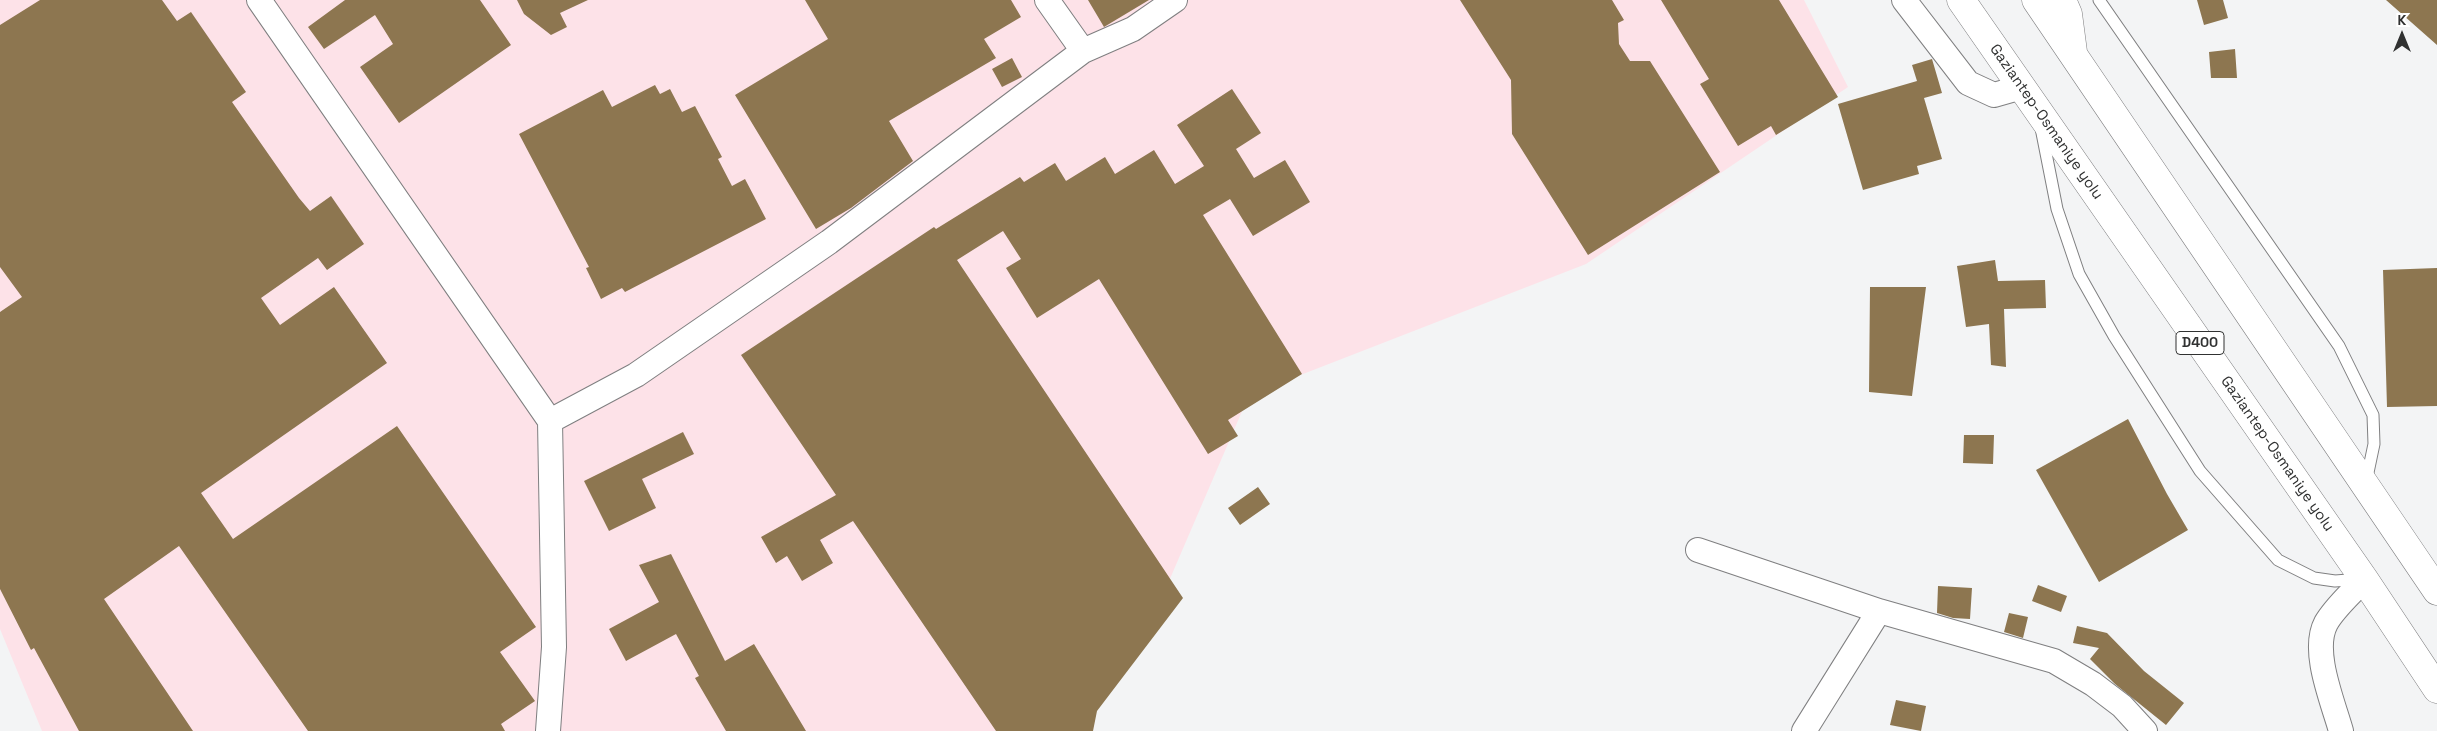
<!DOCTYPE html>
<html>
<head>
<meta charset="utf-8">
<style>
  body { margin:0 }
  #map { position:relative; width:2437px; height:731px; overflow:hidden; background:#f3f4f5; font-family:"Space Grotesk",sans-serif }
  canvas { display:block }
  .north { position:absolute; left:2377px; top:10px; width:50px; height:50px; -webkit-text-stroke:4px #fff; paint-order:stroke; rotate:0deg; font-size:14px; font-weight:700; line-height:20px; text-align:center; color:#303131 }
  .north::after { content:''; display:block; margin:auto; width:18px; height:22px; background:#303131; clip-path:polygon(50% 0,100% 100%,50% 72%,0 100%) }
</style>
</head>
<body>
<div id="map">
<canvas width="2437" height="731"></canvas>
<div class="north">K</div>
</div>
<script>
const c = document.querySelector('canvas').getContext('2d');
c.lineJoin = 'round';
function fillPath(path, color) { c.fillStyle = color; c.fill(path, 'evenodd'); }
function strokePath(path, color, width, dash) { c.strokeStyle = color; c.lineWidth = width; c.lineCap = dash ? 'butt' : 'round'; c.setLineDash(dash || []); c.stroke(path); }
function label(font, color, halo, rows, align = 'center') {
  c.font = font + ' "Space Grotesk",sans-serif'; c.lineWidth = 4; c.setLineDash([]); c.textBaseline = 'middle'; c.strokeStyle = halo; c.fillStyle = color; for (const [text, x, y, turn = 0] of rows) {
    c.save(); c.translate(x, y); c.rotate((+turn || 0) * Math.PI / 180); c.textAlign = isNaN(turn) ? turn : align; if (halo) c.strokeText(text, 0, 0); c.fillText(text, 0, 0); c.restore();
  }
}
const industrial = new Path2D(`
  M0,0H1804L1848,87L1586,264L1249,395L1163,595L1075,731H42L0,629Z`);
const building = new Path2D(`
  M40,0H162L177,21L191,12L246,92L232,102L299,198L310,211L331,196L364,244L327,270L318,258L261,298L280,325L334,287L387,363L201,493L233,539L397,426L536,627L500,652L535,701L501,724L505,731H308L179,546L104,599L193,731H79L34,648L31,650L0,589V312L22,297L0,267V25Z
  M345,0H480L511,45L399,123L360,67L393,44L375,15L324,49L308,27Z
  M517,0H588L560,13L567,27L551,35L524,14Z
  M805,0H1011L1021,17L984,39L996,58L889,121L913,161L851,208L816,229L735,95L828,39Z
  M1088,0H1149L1104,27Z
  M1460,0H1612L1624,20L1618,23L1619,44L1630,61H1650L1720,172L1588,255L1512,134L1511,80Z
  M1661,0H1779L1838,97L1776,135L1771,126L1738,146L1700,84L1709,79Z
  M2197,0H2223L2228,18L2204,25Z
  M2386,0H2437V45Z
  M2235,49L2237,78H2211L2209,52Z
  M1012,58L1022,77L1002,87L992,69Z
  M1932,59L1942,93L1924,98L1942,159L1917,166L1919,174L1863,190L1838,104L1917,81L1912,65Z
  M655,85L660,94L670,89L682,112L695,106L722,157L718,159L732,186L745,179L766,219L625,292L622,288L601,299L586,268L589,267L519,134L603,90L612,107Z
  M1232,89L1261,133L1236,149L1254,178L1285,160L1310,202L1253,236L1230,199L1203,215L1302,374L1228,420L1238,436L1208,454L1099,279L1037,318L1006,268L1021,259L1003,231L957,260L1183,598L1097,711L1093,731H996L853,521L820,540L833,563L802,581L787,556L776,563L761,537L836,495L741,355L934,227L936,229L1020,177L1024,182L1055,163L1066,181L1105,157L1115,174L1154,150L1175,184L1204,166L1177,125Z
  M1995,260L1998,281L2045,280L2046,308L2004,309L2006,367L1991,365L1989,324L1966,327L1957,266Z
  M2437,268V406L2387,407L2383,270Z
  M1870,287H1926L1912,396L1869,392Z
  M2128,419L2167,494L2188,530L2099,582L2036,470Z
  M683,432L694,454L642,479L656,508L609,531L584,481Z
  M1964,435H1994L1993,464L1963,463Z
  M1258,487L1270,504L1240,525L1228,508Z
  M671,554L725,661L754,644L806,731H726L695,678L699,676L676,634L626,661L609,629L659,602L639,565Z
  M2038,585L2067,596L2061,612L2032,601Z
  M1938,586L1972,588L1970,619L1953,618L1937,613Z
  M2009,613L2028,617L2023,638L2004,632Z
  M2077,626L2107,633L2144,671L2184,703L2166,725L2115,684L2090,659L2099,648L2073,643Z
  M1896,700L1926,706L1921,731L1890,725Z`);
const lane = new Path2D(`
  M2099,0L2339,346L2373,415L2374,444L2366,482
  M2041,128L2057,209L2079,274L2114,336L2200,471L2278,560L2314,578L2335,581L2361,579`);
const street = new Path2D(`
  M259,0L550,421
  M1047,0L1083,51
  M1904,0L1968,83L1994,95L2022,87
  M1698,550L1879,611L2054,661L2093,684L2122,706L2145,731
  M548,731L554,647L550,421L636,375L829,242L1083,51L1133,29L1175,0
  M1804,731L1879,611
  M2341,731C2333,702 2311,651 2326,623C2335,607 2352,593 2364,579`);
const highway = new Path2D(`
  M1961,0L2364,579L2437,689
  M2036,0L2437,591
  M2062,0L2068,14L2073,52`);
const shields = [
  [2200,343,48]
];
const shieldNames = [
  ["D400",2200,343]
];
const streetNames = [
  ["Gaziantep-Osmaniye yolu",2046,122,55],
  ["Gaziantep-Osmaniye yolu",2277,454,55]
];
fillPath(industrial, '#fde2e8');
fillPath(building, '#8d7650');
strokePath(lane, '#7f7f80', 13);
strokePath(street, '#7f7f80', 26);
strokePath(highway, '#7f7f80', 29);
strokePath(lane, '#fff', 11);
strokePath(street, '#fff', 24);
strokePath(highway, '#fff', 28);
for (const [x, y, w] of shields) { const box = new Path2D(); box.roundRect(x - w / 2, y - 11.5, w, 23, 4); c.fillStyle = '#fff'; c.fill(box); strokePath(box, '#303131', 1); }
label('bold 14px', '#303131', null, shieldNames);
label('15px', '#303131', '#fff', streetNames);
</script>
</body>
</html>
